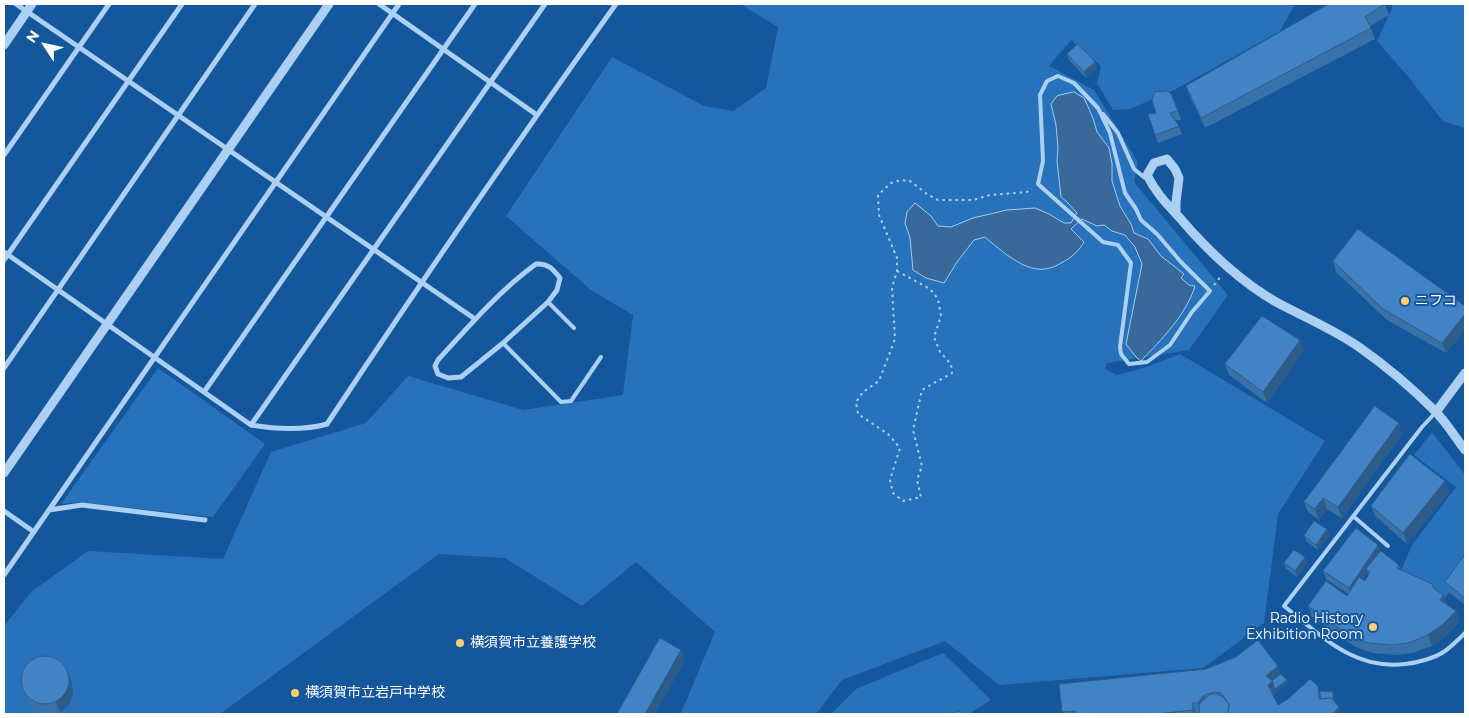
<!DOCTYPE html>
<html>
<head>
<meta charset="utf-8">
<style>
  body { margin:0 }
  #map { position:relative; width:1469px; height:718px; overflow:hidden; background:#15579d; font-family:Montserrat,sans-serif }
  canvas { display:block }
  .frame { position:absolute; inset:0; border:5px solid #fff; pointer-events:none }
  .north { position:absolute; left:20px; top:20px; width:50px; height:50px; -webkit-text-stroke:4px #15579d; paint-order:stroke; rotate:305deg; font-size:14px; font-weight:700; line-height:20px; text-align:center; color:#fff }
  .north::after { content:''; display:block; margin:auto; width:18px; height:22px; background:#fff; clip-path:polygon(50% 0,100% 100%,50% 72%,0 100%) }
</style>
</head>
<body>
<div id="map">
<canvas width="1469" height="718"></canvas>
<div class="frame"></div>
<div class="north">N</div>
</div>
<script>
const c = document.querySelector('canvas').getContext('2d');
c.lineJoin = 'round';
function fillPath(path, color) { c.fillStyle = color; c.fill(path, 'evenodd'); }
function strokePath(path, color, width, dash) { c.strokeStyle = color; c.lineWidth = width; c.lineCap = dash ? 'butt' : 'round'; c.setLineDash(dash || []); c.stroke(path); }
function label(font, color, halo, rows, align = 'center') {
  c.font = font + ' Montserrat,"Noto Sans JP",sans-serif'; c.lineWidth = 4; c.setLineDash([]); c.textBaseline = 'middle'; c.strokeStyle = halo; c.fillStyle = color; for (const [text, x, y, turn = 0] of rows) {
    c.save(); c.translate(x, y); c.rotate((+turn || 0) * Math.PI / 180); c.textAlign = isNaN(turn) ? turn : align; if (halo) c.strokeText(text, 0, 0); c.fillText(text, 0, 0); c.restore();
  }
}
const green = new Path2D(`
  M740,4H1295L1280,31L1174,90L1130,109L1113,110L1097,83L1101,66L1071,40L1049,66L1094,90L1138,162L1134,182L1228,295L1189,350L1107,363L1105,369L1117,375L1144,368L1180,354L1325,441L1278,514L1264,623L1203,668L999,685L945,641L842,680L816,714H683L681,713L715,632L636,562L582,606L505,558L439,554L220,714H4V626L31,592L88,551L223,559L271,452L366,423L408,376L523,410L623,395L633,315L591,290L506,216L612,57L704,106L733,111L766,88L778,27Z
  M1392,4H1465V128L1443,121L1406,74L1377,41L1392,9Z
  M158,368L265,444L213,517L78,502L61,504Z
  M1432,432L1465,475V571L1445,598L1400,573L1412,545L1456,487L1414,455Z
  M943,653L991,700L969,714H831L856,689Z`);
const water = new Path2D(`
  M1074,92L1084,98L1093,118L1097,132L1109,148L1112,164V181L1120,206L1131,224L1134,233L1148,239L1161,256L1184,274L1181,278L1189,285L1195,286C1186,315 1162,339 1141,361L1136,357L1126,344L1142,264L1135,247L1125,235L1112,231L1104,225L1097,226L1082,219L1071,229L1084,242C1078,252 1071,258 1061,263C1055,267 1046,270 1038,269C1020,268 998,248 985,237L974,240L957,262L944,283L926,278L913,270L910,238L905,223L907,212L915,203L931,216L938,226L951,227L973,218L1007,210L1035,208L1049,214L1064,223H1071L1077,213L1067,202L1061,197L1057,161L1058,148L1056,125L1051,104L1057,96Z`);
const path = new Path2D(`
  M897,271L930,289L938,299L941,316L934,337L940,352L951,364L952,373L922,390L913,430L922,466L917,480L921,497L903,501L893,493L890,480L900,448L888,434L858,414L856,402L863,392L879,381L895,339L892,288L897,271V258L879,215L878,195L891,183L901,180L910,181L927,194L938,200H973L990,195L1027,192L1032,189
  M1214,285L1222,275`);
const service = new Path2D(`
  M1058,76L1074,83L1098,108L1110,133L1125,193L1136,209L1141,220L1157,234L1181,262L1210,291L1192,312L1170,345L1147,362L1129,364L1121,354L1120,347L1131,263L1118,245L1103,242L1038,184L1043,161L1040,95L1047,81Z
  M1103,114L1118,133L1134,169L1145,178
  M548,302L574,328
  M503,343L561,402L571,401L601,357
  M1436,412L1422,427L1284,606C1322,636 1353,670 1405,664C1417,663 1435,658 1445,651C1452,646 1459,639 1465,633
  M1353,516L1388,546`);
const minor = new Path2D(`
  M16,4L475,319
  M379,4L537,115
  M4,155L109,4
  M4,252L251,425C275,429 302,431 327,424C421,282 517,142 616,4
  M4,260L182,4
  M536,264C548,263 553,269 560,278L557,290L548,302L503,343L461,377L448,378L438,374L435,366L438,360C467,328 501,289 536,264Z
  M4,368L255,4
  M204,392L475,4
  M251,425L545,4
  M49,510L82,505L205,520
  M4,511L34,532
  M4,575L399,4`);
const tertiary = new Path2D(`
  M4,45L32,4
  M1176,214V202L1179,178L1175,169L1167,159L1154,163L1147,175C1156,193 1166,203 1179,217C1207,250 1238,280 1276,302C1304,317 1333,329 1359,347C1386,366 1412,388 1435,411C1446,422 1455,437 1465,450
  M1436,412L1465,373
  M4,473L329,4`);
const wall = new Path2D(`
  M1385,4L1389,15L1370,26L1375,39L1205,128L1190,97L1186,86Z
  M1067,54L1097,68L1086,78L1069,60Z
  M1178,111L1181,120H1175L1179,126L1182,134L1158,143L1148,114Z
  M1333,261L1465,306V330L1446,353L1387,320L1336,272Z
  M1304,350L1267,403L1229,375L1225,364Z
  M1402,434L1342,518L1327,509L1319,520L1308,512L1304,502Z
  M1445,481L1449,492L1407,544L1375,516L1371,506Z
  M1327,529L1329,535L1318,550L1306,541L1304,536Z
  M1378,545L1380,552L1399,565L1400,569L1434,589L1460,621L1447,635L1432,646L1412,653L1396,655L1373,653L1363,650L1354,646L1312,617L1308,606L1347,596L1348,594L1326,579L1323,571ZM1368,572L1369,575L1365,581L1363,579Z
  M1465,555V605L1449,592L1445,582Z
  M1284,563H1307L1297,577L1286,569Z
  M1281,674L1287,680L1288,683L1273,695L1278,705L1320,691L1335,698V702L1339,707L1341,714H1063L1062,712Z
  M72,682L73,694L69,705L60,713L52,714H45L36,711L31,707L22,684Z`);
const shadedWall = new Path2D(`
  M1095,62L1097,68L1086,78L1084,72Z
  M1465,314V330L1446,353L1442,343Z
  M1300,340L1304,350L1267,403L1263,392Z
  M1399,423L1402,434L1342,518L1338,507Z
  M1445,481L1449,492L1407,544L1403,533Z
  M1323,498L1327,509L1319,520L1315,509Z
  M1327,529L1329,535L1318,550L1316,545Z
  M1378,545L1380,553L1366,569L1368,572L1352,596L1349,588Z
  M1305,557L1307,563L1297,577L1295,571Z
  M1444,595L1448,606L1440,600Z
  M1456,611L1460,621L1447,635L1432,646L1428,635Z
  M681,650L685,661L655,714H645Z
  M1278,666L1282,676L1287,680L1288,683L1272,696L1268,685L1266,676Z
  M68,672L72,682L73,694L69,705L60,713L56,702Z
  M1333,692L1335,698V709L1333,703Z
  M1204,695L1208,706L1202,713L1198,703Z
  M1192,703L1196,714H1194L1193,710Z
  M1339,707L1341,714H1333Z`);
const building = new Path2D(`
  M1329,4H1385L1365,17L1371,28L1201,118L1186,86Z
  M1078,44L1095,62L1084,72L1067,54Z
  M1168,91L1171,94L1178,111L1170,113L1179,126L1155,135L1148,114L1156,113L1152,100L1155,92Z
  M1358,229L1465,306V314L1442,343L1383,309L1333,261Z
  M1262,316L1300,340L1263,392L1225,364Z
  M1375,406L1399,423L1338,507L1323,498L1315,509L1304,502Z
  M1410,454L1445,481L1403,533L1371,506Z
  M1314,521L1327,529L1316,545L1304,536Z
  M1356,528L1378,545L1349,588L1323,571Z
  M1294,550L1305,557L1295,571L1284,563Z
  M1381,551L1399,565L1397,568L1432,584L1434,589L1444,595L1440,600L1456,611L1443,624L1428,635L1408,643L1392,645L1369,643L1359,640L1350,636L1308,606L1326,581L1347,596L1359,577L1365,581L1370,572L1366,569Z
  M1465,555V598L1445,582Z
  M660,638L681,650L645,714H617Z
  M1258,640L1278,666L1266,676L1273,681L1268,685L1278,705L1288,699L1310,679L1318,686L1319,699L1331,698L1339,707L1333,714H1227L1228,712L1229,705L1225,698L1221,693L1214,692L1204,695L1198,703H1192L1193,710L1157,714H1076V711L1062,712L1059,684L1206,669L1236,657Z
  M21 680a24 24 0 1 1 48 0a24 24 0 1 1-48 0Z
  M1281,674L1287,680L1275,689L1272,681Z
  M1320,691L1333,692V700L1331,698L1321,699Z
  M1215,694L1222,696L1228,703L1229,705L1228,712L1227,714H1200L1199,705L1202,701L1209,695Z
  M959,711L962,714H954Z`);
const markers = [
  [1405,301,5,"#ffce6e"],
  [1373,627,5,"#ffce6e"],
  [460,643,5,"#ffce6e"],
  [295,693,5,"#ffce6e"]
];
const poiNames = [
  ["ニフコ",1415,301],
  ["Radio History",1363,619,"right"],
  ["Exhibition Room",1363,635,"right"],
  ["横須賀市立養護学校",470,643],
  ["横須賀市立岩戸中学校",305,693]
];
fillPath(green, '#2872bb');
fillPath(water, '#39699b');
strokePath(water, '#9ecbf6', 1);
strokePath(path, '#acd0f3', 2, [2.5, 4]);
strokePath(service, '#acd0f3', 4);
strokePath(minor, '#acd0f3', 5);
strokePath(tertiary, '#acd0f3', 9);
fillPath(wall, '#3971a9');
fillPath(shadedWall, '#2e5c8a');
fillPath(building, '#4283c5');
strokePath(building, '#2e5c8a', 1);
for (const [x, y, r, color] of markers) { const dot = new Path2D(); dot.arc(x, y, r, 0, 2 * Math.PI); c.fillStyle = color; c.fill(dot); strokePath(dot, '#15579d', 2); }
label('14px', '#fff', '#15579d', poiNames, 'left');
</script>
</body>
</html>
